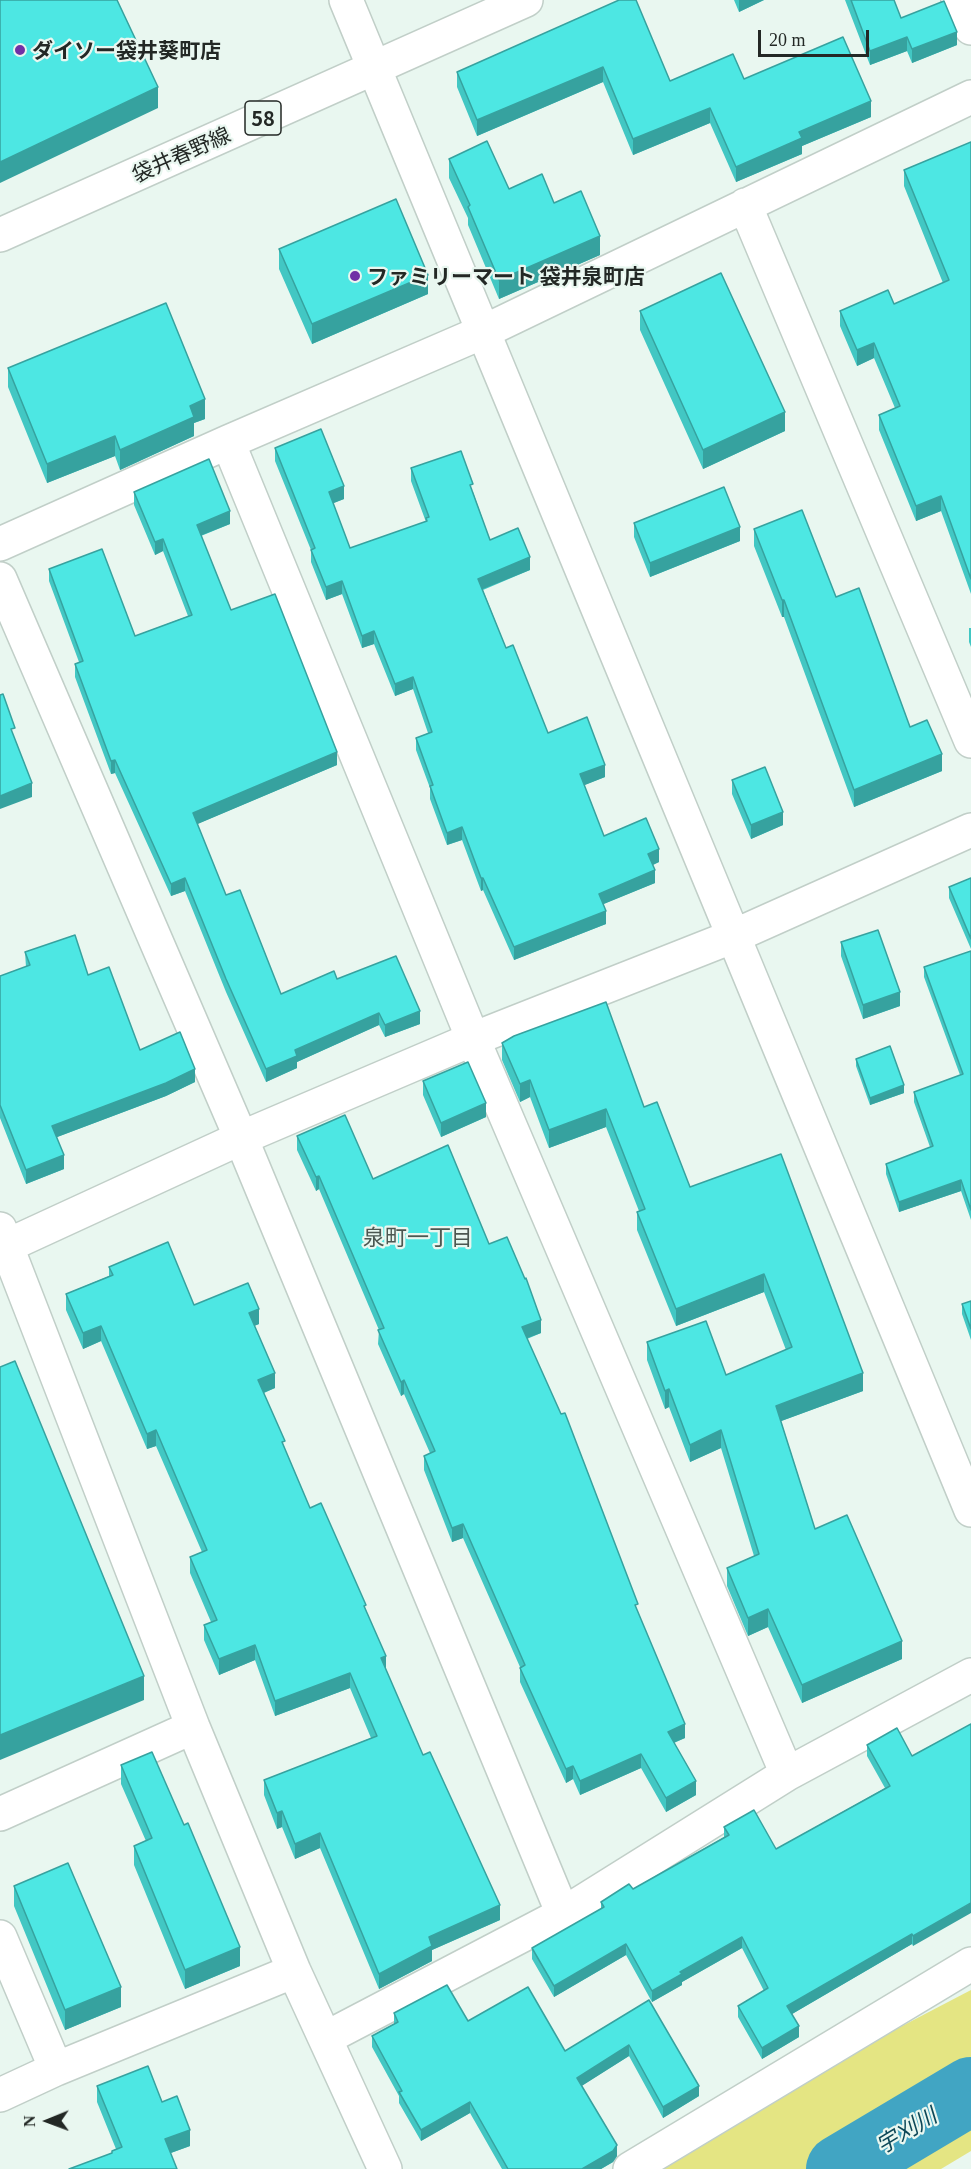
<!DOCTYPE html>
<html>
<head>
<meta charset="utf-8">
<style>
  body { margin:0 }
  #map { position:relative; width:971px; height:2169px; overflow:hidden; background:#e9f7f0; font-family:Georgia,serif }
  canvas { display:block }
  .north { position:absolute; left:18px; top:2091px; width:60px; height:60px; -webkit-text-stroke:4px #e9f7f0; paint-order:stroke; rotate:269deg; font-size:16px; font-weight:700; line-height:24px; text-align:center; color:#232825 }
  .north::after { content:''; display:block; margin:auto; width:21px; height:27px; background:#232825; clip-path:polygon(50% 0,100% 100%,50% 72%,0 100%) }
  .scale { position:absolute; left:758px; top:30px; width:111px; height:27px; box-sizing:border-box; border:3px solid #232825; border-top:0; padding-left:8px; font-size:18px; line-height:21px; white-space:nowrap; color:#232825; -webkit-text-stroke:4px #e9f7f0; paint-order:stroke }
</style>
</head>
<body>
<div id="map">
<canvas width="971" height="2169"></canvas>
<div class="north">N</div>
<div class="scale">20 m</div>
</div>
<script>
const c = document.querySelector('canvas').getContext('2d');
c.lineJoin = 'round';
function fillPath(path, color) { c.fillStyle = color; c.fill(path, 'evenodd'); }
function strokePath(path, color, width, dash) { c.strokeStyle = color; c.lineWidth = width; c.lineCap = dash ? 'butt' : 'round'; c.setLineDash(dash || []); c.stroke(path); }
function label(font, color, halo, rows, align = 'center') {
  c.font = font + ' Georgia,"Noto Sans JP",serif'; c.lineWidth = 4.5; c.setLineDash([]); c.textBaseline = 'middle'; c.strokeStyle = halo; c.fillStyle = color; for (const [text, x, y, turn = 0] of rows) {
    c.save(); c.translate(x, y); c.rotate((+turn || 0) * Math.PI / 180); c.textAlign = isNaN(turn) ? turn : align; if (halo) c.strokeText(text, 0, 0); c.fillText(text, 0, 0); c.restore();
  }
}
const green = new Path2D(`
  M971,1990V2151L941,2169H628Z`);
const river = new Path2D(`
  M840,2169L971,2091`);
const street = new Path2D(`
  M958,0L971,28
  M745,205L971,741
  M228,442L473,1039L787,1774
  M0,544L228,442L485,331L971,97
  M0,579L241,1138L563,1914
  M0,1229L193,1727L294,1971L385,2169
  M0,1249L241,1138
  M0,1814L193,1727
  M0,1937L56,2069
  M326,2038L563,1914L787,1774L971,1675
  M0,2095L56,2069L294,1971
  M630,2169L971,1964`);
const secondary = new Path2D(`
  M346,0L971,1510
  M241,1138L473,1039L734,936L971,830`);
const primary = new Path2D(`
  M0,235L526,0`);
const wall = new Path2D(`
  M619,0L670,81L744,79L871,117L802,146V154L736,182L710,123L633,155L603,82L477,136L457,87V72Z
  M734,0H764L739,12Z
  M845,0H894L901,18L957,45L912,63L907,51L870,65Z
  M971,142V594L941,511L916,521L879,430V415L895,408L874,358L857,366L840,326V311L894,304L943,283L904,186V170Z
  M449,159L509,189L600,255L499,299L468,225V218L449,178Z
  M279,249L428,294L312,344L279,269Z
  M640,311L785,431L703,469L640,330Z
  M8,368L205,419L194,423V436L120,470L115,456L47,483L8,387Z
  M275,448L344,499L333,503L350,548L426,522L411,481V468L473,492L490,540L530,570L483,590L506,648L548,733L605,777L584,785L604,836L659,862L653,865L655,883L603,904L606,924L514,960L483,890L481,891L462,840L447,845L430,799V788L416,750V738L428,733L413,689L395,696L374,644L362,648L342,594L326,600L311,562V550L275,461Z
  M134,492L230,524L201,536L231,610L337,765L197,824L226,895L281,994L337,979L420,1024L385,1037L379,1025L297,1062V1068L266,1082L226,992L185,891L171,896L115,773L111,774L75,677V664L79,662L49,581V569L135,636L188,616L163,551L155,555L134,505Z
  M634,523L740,541L650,577L634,537Z
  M754,529L836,597L910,727L942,771L854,807L784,617H782L754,546Z
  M969,628H971V647L969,642Z
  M732,780L783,825L751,839L732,794Z
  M971,878V949L949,898V887Z
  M841,942L900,1006L863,1019L841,956Z
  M971,951V1220L961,1191L899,1212L886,1174V1164L930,1147L914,1102V1092L960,1075L924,977V967Z
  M25,952L88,975L140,1050L195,1082L166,1096L57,1137L64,1169L26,1184L0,1118V976L26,967Z
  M502,1043L644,1107L690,1187L863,1391L781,1421L815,1529L902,1659L802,1703L768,1627L748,1636L727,1586V1568L754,1556L721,1448L690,1462L669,1407L665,1409L647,1360V1342L726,1375L786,1350L764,1292L676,1326L637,1230V1212L639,1211L606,1127L549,1148L530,1097L520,1102L502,1060Z
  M856,1059L904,1093L870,1105L856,1066Z
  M423,1081L486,1117L441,1137L423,1095Z
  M297,1136L489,1244L541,1333L527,1339L638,1612L685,1738L674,1743L696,1795L666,1812L641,1768L580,1795L573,1779L566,1783L520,1682V1667L463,1538L452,1542L424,1470V1456L430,1453L404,1394L401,1396L378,1344L379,1330L319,1189L316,1191L297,1150Z
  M109,1267L194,1305L259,1324L254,1326L275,1388L264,1393L285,1449L310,1508L366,1610L386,1670L423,1755L500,1920L432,1950V1961L379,1989L320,1848L295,1859L282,1827L277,1829L264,1795V1780L371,1738L350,1688L275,1716L255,1660L219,1675L204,1640V1625L211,1622L190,1573V1557L202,1552L156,1446L147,1449L101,1341L83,1349L66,1310V1294L109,1276Z
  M971,1301V1340L962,1314V1304Z
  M971,1724L913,1946L912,1944L792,2014L799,2037L762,2059L738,2017V2006L764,1991L742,1948L682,1982V1985L652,2002L626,1955L554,1997L532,1959V1948L601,1909V1902L633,1889L724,1837V1827L776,1849L885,1788L867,1756V1745L912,1756Z
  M121,1765L240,1966L185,1989L134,1865V1846L146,1841L121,1784Z
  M14,1886L121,2007L65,2030L14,1906Z
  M649,2000L699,2096L663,2118L629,2056L581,2086L617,2156L613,2162L601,2169H502L470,2113L421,2141L399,2103V2096L372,2047V2036L394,2024V2013L468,2021L565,2051Z
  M97,2086L162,2102L190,2146L171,2153H112V2151L116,2149L97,2102Z`);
const shadedWall = new Path2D(`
  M739,0H764L739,12Z
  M957,32V45L912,63V49Z
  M907,37V51L870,65V51Z
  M603,67V82L477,136V120Z
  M158,87V108L0,183V162Z
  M871,101V117L802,146V154L736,182V167L799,132Z
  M710,108V123L633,155V139Z
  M600,236V255L499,299V280Z
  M428,275V294L312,344V324Z
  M874,343V358L857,366V350Z
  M205,399V419L194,423V436L120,470V450L190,406Z
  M785,412V431L703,469V450Z
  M115,436V456L47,483V464Z
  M344,486V499L329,505V492Z
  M941,496V511L916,521V506Z
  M230,511V524L197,537V525Z
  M740,527V541L650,577V563Z
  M163,539V551L155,555V542Z
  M530,557V570L478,591V579Z
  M342,581V594L326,600V587Z
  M782,600H784V617H782Z
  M374,631V644L362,648V636Z
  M413,677V689L395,696V684Z
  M337,752V765L193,826V813Z
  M942,754V771L854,807V790Z
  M115,760V773L111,774V761Z
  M605,765V777L580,787V774Z
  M32,783V797L0,809V796Z
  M783,812V825L751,839V825Z
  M462,827V840L447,845V833Z
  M659,849V862L648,867V854Z
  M655,870V883L599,906V894Z
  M185,878V891L171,896V884Z
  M481,878H483V890L481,891Z
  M606,911V924L514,960V947Z
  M900,992V1006L863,1019V1005Z
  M420,1011V1024L385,1037V1025Z
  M379,1013V1025L297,1062V1068L266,1082V1069L295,1050Z
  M195,1069V1082L166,1096L52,1139V1126Z
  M530,1080V1097L520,1102V1084Z
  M904,1085V1093L870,1105V1098Z
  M486,1103V1117L441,1137V1123Z
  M606,1109V1127L549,1148V1130Z
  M64,1155V1169L26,1184V1170Z
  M319,1176V1189L316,1191V1177Z
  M961,1180V1191L899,1212V1202Z
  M764,1274V1292L676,1326V1309Z
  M259,1309V1324L249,1328V1313Z
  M541,1320V1333L522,1340V1327Z
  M101,1326V1341L83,1349V1333Z
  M275,1373V1388L258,1395V1380Z
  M863,1373V1391L776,1423V1406Z
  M404,1380V1394L401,1396V1382Z
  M669,1389V1407L665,1409V1391Z
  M156,1430V1446L147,1449V1434Z
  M721,1430V1448L690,1462V1445Z
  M463,1524V1538L452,1542V1528Z
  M768,1609V1627L748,1636V1618Z
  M902,1641V1659L802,1703V1685Z
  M255,1645V1660L219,1675V1659Z
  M386,1656V1671L381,1658Z
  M350,1673V1688L275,1716V1701Z
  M144,1676V1700L0,1760V1735Z
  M685,1724V1738L668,1745V1732Z
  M641,1754V1768L580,1795V1781Z
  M573,1766V1779L566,1783V1769Z
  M696,1781V1795L666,1812V1798Z
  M282,1811V1827L277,1829V1813Z
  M320,1833V1848L295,1859V1844Z
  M971,1903V1913L913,1946V1936Z
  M500,1905V1920L432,1950V1961L379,1989V1974L429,1937Z
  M912,1934V1944L787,2017V2006Z
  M742,1937V1948L682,1982V1985L652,2002V1991L680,1972Z
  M626,1944V1955L554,1997V1986Z
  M240,1947V1966L185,1989V1970Z
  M121,1987V2007L65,2030V2010Z
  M799,2026V2037L762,2059V2048Z
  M629,2045V2056L577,2089V2078Z
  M699,2086V2096L663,2118V2107Z
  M470,2102V2113L421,2141V2130Z
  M190,2130V2146L165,2155V2139Z
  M617,2145V2156L613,2162L601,2169H582Z`);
const building = new Path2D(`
  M0,0H117L158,87L0,162Z
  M619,0H636L670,81L733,54L744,79L843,37L871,101L799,132L802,138L736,167L710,108L633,139L603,67L477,120L457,72Z
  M851,0H894L901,18L944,1L957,32L912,49L907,37L870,51Z
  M487,141L509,189L542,174L554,203L581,191L600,236L499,280L468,207L470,205L449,159Z
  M971,142V579L941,496L916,506L879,415L900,406L874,343L857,350L840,311L888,290L894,304L949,280L904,170Z
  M396,199L428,275L312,324L279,249Z
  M721,273L785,412L703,450L640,311Z
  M166,303L205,399L190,406L194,417L120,450L115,436L47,464L8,368Z
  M321,429L344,486L329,492L350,548L427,521L426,518L429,517L411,468L461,451L473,484L470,485L490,540L518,528L530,557L478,579L506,648L513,645L548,733L587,717L605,765L580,774L604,836L646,818L659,849L648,854L655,870L599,894L606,911L514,947L483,878H481L462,827L447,833L430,786L433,785L416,738L432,732L413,677L395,684L374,631L362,636L342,581L326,587L311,550L315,548L275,448Z
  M209,459L230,511L197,525L231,610L275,594L337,752L193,813L226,895L240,890L281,994L334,971L337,979L396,956L420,1011L385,1025L379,1013L295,1050L297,1056L266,1069L226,979L185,878L171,884L115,760L111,761L75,664L83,661L49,569L102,549L135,636L192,615L163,539L155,542L134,492Z
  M724,487L740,527L650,563L634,523Z
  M802,510L836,597L859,588L910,727L927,720L942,754L854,790L784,600H782L754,529Z
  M3,694L15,728L11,729L32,783L0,796V695Z
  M765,767L783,812L751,825L732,780Z
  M971,878V939L949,887Z
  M878,930L900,992L863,1005L841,942Z
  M75,935L88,975L109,967L140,1050L180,1032L195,1069L166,1083L52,1126L64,1155L26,1170L0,1105V976L30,965L25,952Z
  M971,951V1210L961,1180L899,1202L886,1164L933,1146L914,1092L963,1074L924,967Z
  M606,1002L644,1107L657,1102L690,1187L781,1154L863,1373L776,1406L815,1529L847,1515L902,1641L802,1685L768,1609L748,1618L727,1568L759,1554L721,1430L690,1445L669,1389L665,1391L647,1342L706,1321L726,1375L792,1347L764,1274L676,1309L637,1212L645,1209L606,1109L549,1130L530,1080L520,1084L502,1043L514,1036Z
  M890,1046L904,1085L870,1098L856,1059Z
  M468,1062L486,1103L441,1123L423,1081Z
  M345,1115L373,1179L448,1145L489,1244L507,1237L525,1279L526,1278L541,1320L522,1327L561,1414L565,1413L638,1604L635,1605L685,1724L668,1732L696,1781L666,1798L641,1754L580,1781L573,1766L566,1769L520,1668L525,1665L463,1524L452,1528L424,1456L435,1451L404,1380L401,1382L378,1330L384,1328L319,1176L316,1177L297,1136Z
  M168,1242L194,1305L248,1283L259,1309L249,1313L275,1373L258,1380L285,1441L282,1442L310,1508L321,1503L366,1605L364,1606L386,1656L381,1658L423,1755L430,1752L500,1905L429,1937L432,1946L379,1974L320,1833L295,1844L282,1811L277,1813L264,1780L377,1736L350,1673L275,1701L255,1645L219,1659L204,1625L217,1620L190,1557L207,1550L156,1430L147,1434L101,1326L83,1333L66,1294L113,1275L109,1267Z
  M971,1301V1329L962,1304Z
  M15,1361L144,1676L0,1735V1367Z
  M971,1724V1903L913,1936L912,1934L787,2006L799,2026L762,2048L738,2006L768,1988L742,1937L680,1972L682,1974L652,1991L626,1944L554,1986L532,1948L604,1907L601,1902L629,1884L633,1889L729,1835L724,1827L754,1810L776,1849L890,1786L867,1745L897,1728L912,1756Z
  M152,1752L184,1825L188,1823L240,1947L185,1970L134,1846L152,1838L121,1765Z
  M68,1863L121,1987L65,2010L14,1886Z
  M447,1985L468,2021L528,1987L565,2051L649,2000L699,2086L663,2107L629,2045L577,2078L617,2145L613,2151L582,2169H508L470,2102L421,2130L399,2092L402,2091L372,2036L398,2022L394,2013Z
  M148,2066L162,2102L177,2096L190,2130L165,2139L177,2169H69L112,2153V2151L122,2147L97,2086Z`);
const markers = [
  [20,50,6,"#7031a6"],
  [355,276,6,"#7031a6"]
];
const shields = [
  [263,118,36]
];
const shieldNames = [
  ["58",263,118]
];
const poiNames = [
  ["ダイソー袋井葵町店",32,50],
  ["ファミリーマート 袋井泉町店",367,276]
];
const streetNames = [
  ["袋井春野線",181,154,-24]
];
const neighbourhoodNames = [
  ["泉町一丁目",418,1237]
];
const waterNames = [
  ["宇刈川",906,2130,-31]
];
fillPath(green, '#e4e583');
strokePath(river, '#41a5c3', 68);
strokePath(street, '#c1cfc8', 36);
strokePath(secondary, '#c1cfc8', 36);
strokePath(primary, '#c1cfc8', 36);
strokePath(street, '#fff', 33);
strokePath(secondary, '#fff', 33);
strokePath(primary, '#fff', 33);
fillPath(wall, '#42c7c3');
fillPath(shadedWall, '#36a29f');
fillPath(building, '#4de7e3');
strokePath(building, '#36a29f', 1.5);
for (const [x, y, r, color] of markers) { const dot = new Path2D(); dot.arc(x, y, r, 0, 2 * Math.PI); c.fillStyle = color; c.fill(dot); strokePath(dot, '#e9f7f0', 2); }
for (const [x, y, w] of shields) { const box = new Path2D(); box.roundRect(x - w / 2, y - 17, w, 34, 4.5); c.fillStyle = '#e9f7f0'; c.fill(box); strokePath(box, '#232825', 1.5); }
label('bold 20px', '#232825', null, shieldNames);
label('bold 21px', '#232825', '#e9f7f0', poiNames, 'left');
label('21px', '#232825', '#e9f7f0', streetNames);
label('22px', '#4b5751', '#e9f7f0', neighbourhoodNames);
label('italic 22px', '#0d4858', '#e9f7f0', waterNames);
</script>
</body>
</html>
